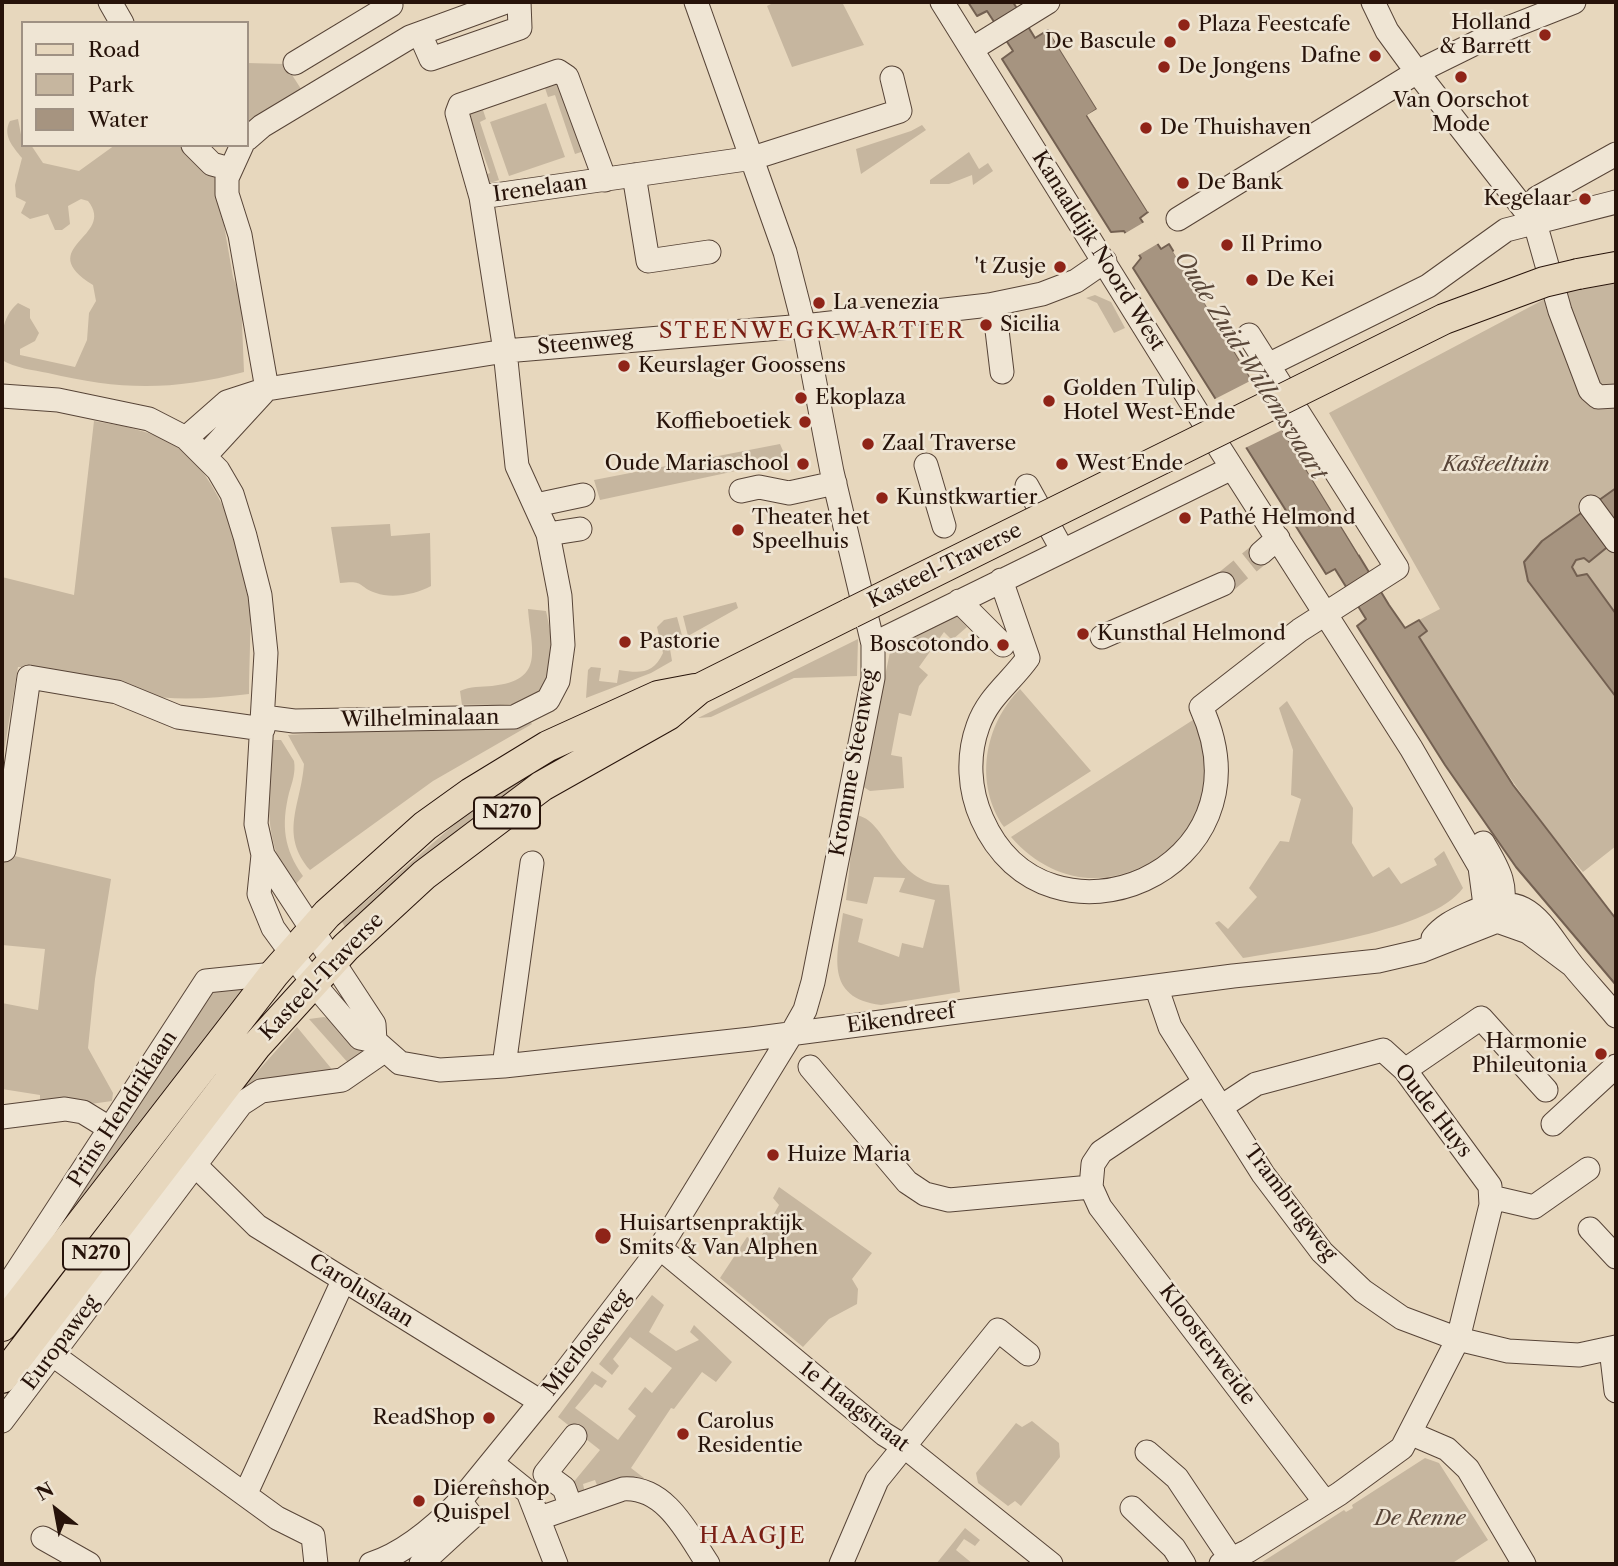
<!DOCTYPE html>
<html>
<head>
<meta charset="utf-8">
<style>
  body { margin:0 }
  #map { position:relative; width:1618px; height:1566px; overflow:hidden; background:#e7d7bd; font-family:"Libre Caslon Text",serif }
  canvas { display:block }
  .frame { position:absolute; inset:0; border:4px solid #27130a; pointer-events:none }
  .legend { position:absolute; left:21px; top:21px; width:228px; height:126px; box-sizing:border-box; background:#efe5d4; border:2px solid #9f9183; margin:0; padding:9px 12px; list-style:none; font-size:21px; color:#27130a }
  .legend li { display:flex; align-items:center; gap:14px; height:35px }
  .legend b { width:35px; border:2px solid #9f9183 }
  .north { position:absolute; left:21px; top:1475px; width:70px; height:70px; -webkit-text-stroke:5px #efe5d4; paint-order:stroke; rotate:329deg; font-size:19px; font-weight:700; line-height:28px; text-align:center; color:#27130a }
  .north::after { content:''; display:block; margin:auto; width:24px; height:32px; background:#27130a; clip-path:polygon(50% 0,100% 100%,50% 72%,0 100%) }
</style>
</head>
<body>
<div id="map">
<canvas width="1618" height="1566"></canvas>
<div class="frame"></div>
<ul class="legend">
<li><b style="height:9px;background:#e7d7bd"></b>Road</li>
<li><b style="height:19px;background:#c6b69f"></b>Park</li>
<li><b style="height:19px;background:#a69480"></b>Water</li>
</ul>
<div class="north">N</div>
</div>
<script>
const c = document.querySelector('canvas').getContext('2d');
c.lineJoin = 'round';
function fillPath(path, color) { c.fillStyle = color; c.fill(path, 'evenodd'); }
function strokePath(path, color, width, dash) { c.strokeStyle = color; c.lineWidth = width; c.lineCap = dash ? 'butt' : 'round'; c.setLineDash(dash || []); c.stroke(path); }
function label(font, color, halo, rows, align = 'center') {
  c.font = font + ' "Libre Caslon Text",serif'; c.lineWidth = 5; c.setLineDash([]); c.textBaseline = 'middle'; c.strokeStyle = halo; c.fillStyle = color; for (const [text, x, y, turn = 0] of rows) {
    c.save(); c.translate(x, y); c.rotate((+turn || 0) * Math.PI / 180); c.textAlign = isNaN(turn) ? turn : align; if (halo) c.strokeText(text, 0, 0); c.fillText(text, 0, 0); c.restore();
  }
}
const green = new Path2D(`
  M775,2H842L864,45L792,67L767,6Z
  M247,63L285,64L303,92L247,128Z
  M556,79L584,151L575,154L555,95L548,97L543,82Z
  M546,103L565,157L509,176L490,122Z
  M481,104L486,119L480,122L499,180L490,183L485,175L490,173L475,131L470,133L468,115Z
  M18,119L23,145H31L43,163L79,171L115,145H202L208,168L216,179L233,277L241,299L244,372C173,391 119,390 48,373C33,370 15,368 2,360C2,337 0,319 18,303L30,309V318L39,333L35,341L20,349V355L75,367L87,340L89,313L96,301L93,285C32,247 117,237 88,201L81,199L68,206L70,224L62,230H55L48,214L30,219L21,213L26,202L16,197L15,185L22,158C13,147 2,135 10,121Z
  M922,125L926,130L861,174L856,149L911,131Z
  M969,152L979,169L988,163L993,171L973,185L972,175L949,184H930V180Z
  M1616,276V846L1583,872C1519,800 1471,717 1418,636L1427,631L1419,620L1440,609L1329,413L1577,282Z
  M1095,295L1111,302L1125,328L1114,333L1097,303L1086,298Z
  M94,421C124,426 155,431 180,449C216,474 245,549 249,592C252,625 249,660 249,694C212,698 177,702 140,694C99,685 60,666 18,667L2,763V577L74,595Z
  M780,444L787,460L600,500L594,480Z
  M390,524L391,536L430,533L431,586C417,594 392,599 376,593C356,586 366,580 340,583L331,527Z
  M736,602L738,608L688,636L683,616Z
  M528,609L546,611C553,641 561,691 523,702C505,707 480,704 462,705L460,691C470,686 482,687 492,686C546,680 531,650 528,609Z
  M955,614L967,627L952,640L944,632L919,667L928,675L919,686L911,716L899,713L891,755L902,757L904,788L870,791L862,786L890,652Z
  M677,617L683,639L670,649L672,661L651,673L586,698L588,670L591,667L601,668L599,681L617,683L619,670C639,673 653,675 663,653L657,627L664,620Z
  M858,639L857,676L794,678L711,717L698,718Z
  M1020,689L1091,771L1004,827C974,784 984,725 1020,689Z
  M669,701L350,935L342,922L494,790Z
  M1287,701L1353,808L1352,843L1373,877L1389,867L1401,884L1437,865L1434,859L1444,851L1463,888C1432,931 1295,949 1243,958L1215,923L1219,921L1228,929L1257,897L1249,888L1280,841L1289,842L1301,799L1291,795L1293,750L1279,708Z
  M1196,718C1204,746 1212,773 1202,802C1196,822 1180,841 1164,853C1113,891 1054,886 1011,837Z
  M529,720L532,724L433,781L310,870C279,834 301,805 304,764L288,735Z
  M271,740H281L294,761C296,772 292,783 289,793C281,826 284,849 303,876L294,886C261,843 269,792 271,740Z
  M855,815C888,818 893,887 949,885L960,992L881,1005C824,998 837,955 843,913L863,919L858,942L899,957L902,943L923,948L935,900L899,892L905,878L874,877L867,904L846,900Z
  M2,853L111,879L95,979L88,1048L113,1093L112,1101L40,1111V1095L2,1089V1003L38,1010L45,949L2,945Z
  M251,988L15,1301L59,1215L214,989Z
  M324,1017L333,1020L361,1050L362,1054L350,1065L309,1019Z
  M297,1027L335,1073L246,1091L242,1089Z
  M779,1187L872,1253L852,1279L858,1289L857,1304L829,1319L803,1347L720,1278L747,1237L758,1242L779,1205L773,1198Z
  M652,1295L664,1305L649,1332L676,1351L699,1340L690,1332L694,1325L732,1362L716,1382L702,1372L674,1409L671,1408L631,1468L644,1478L638,1487L598,1488L595,1480L583,1484L585,1493L576,1495L572,1484L600,1450L558,1417L592,1371L607,1381L602,1388L595,1384L575,1408L618,1440L636,1416L628,1409L645,1387L652,1393L672,1368L630,1337L613,1359L619,1366L612,1375L599,1364Z
  M1032,1421L1059,1443L1060,1457L1021,1506L1015,1501L1008,1506L978,1483L976,1473L1016,1423L1022,1427Z
  M1425,1458L1439,1463L1488,1540L1451,1564H1259L1344,1510L1346,1512L1353,1508L1352,1505Z
  M965,1528L980,1540L975,1546L964,1539L956,1550L973,1564H936Z`);
const water = new Path2D(`
  M968,2H1013L1035,38L1048,30L1097,109L1087,116L1148,212L1140,218L1161,249L1169,244L1389,605L1405,628L1419,620L1427,631L1419,637L1513,785L1616,919V985L1516,867L1445,765L1357,626L1366,619L1335,569L1326,574L1133,268L1141,258L1124,231L1111,232L1002,59L1013,51L987,11L977,16Z
  M1616,488V540L1589,562L1584,558L1576,560L1572,567L1577,576L1587,574L1616,614V697L1528,581L1524,562L1542,541Z`);
const pier = new Path2D(`
  M1051,29L1100,108L1091,116L1151,210L1148,212L1087,115L1097,109L1048,30Z
  M1146,221L1159,243L1137,256L1124,234Z
  M1176,249L1361,551L1359,555L1282,430L1243,449L1213,400L1252,380L1173,252Z`);
const minorTunnel = new Path2D(`
  M1223,584L1261,553`);
const minor = new Path2D(`
  M110,2L122,23
  M942,2L1222,452L1411,748L1480,867L1485,905L1497,921
  M1373,2L1387,31L1417,72L1535,223L1560,311L1590,390L1598,397L1616,396
  M420,34L431,59L520,28L519,2
  M972,49L1048,2
  M295,63L391,5
  M247,139L262,126L410,37L506,2
  M193,145L212,164L230,169
  M242,145L227,178V194L240,235L267,389
  M634,175L648,261L709,252
  M481,197L753,158L900,111L892,78
  M1178,219L1417,72L1498,32L1574,2
  M1535,223L1537,198L1616,154
  M994,305L1002,372
  M1270,364L1428,286L1506,230L1616,202
  M2,396L58,400L149,419L186,438L218,470L232,494L245,536L260,595L266,653L256,824L263,855L259,894L273,928L313,983L360,1038L375,1041L400,1063L440,1070L504,1066L751,1039L1233,976L1378,961L1421,951L1497,921L1528,932L1572,965
  M186,438L227,402L267,389L505,351L804,326L989,305L1042,294L1076,281L1105,261
  M206,455L263,393
  M926,465L944,526
  M1027,486L1063,551
  M741,491L759,487L789,493L835,483
  M536,505L583,495
  M1591,507L1616,541
  M548,534L580,529
  M1261,553L1278,538
  M1001,580L1028,658C1011,682 988,697 978,726C967,756 969,790 982,819C1046,965 1277,872 1201,707L1300,630L1397,568L1249,335
  M959,601L1003,645
  M1102,637L1223,584
  M873,644L1232,468
  M264,717L294,721L514,717L548,700L558,681L563,645L560,596L548,534L517,466L505,351L481,197L457,113L460,105L558,71L567,77L605,180
  M1483,843C1498,868 1511,889 1498,917
  M4,850L29,677L117,692L178,717L263,729
  M263,855L374,1024L375,1041
  M1433,938C1443,926 1453,921 1468,914C1529,885 1541,926 1573,966C1587,983 1602,999 1616,1016
  M1156,986L1170,1027L1263,1174L1322,1252L1363,1291L1402,1318L1458,1339L1508,1351L1579,1355L1616,1347
  M504,1066L532,863
  M810,1067L907,1182L925,1194L949,1200L1091,1187L1093,1164L1101,1152L1204,1083
  M1405,1070L1481,1018L1546,1090
  M2,1117L65,1109L83,1112L109,1128
  M1553,1124L1616,1066
  M194,1164L257,1226L541,1402
  M1091,1187L1100,1207L1325,1502
  M1491,1197L1534,1207L1588,1169
  M1590,1229L1616,1257
  M660,1248L884,1434L905,1447L1051,1564
  M2,1294L206,981L274,974
  M1611,1349L1616,1391
  M53,1355L277,1518L313,1536L316,1564
  M2,1421L241,1104L261,1091L342,1080L384,1051
  M1412,1434L1447,1449L1468,1469L1524,1564
  M1147,1452L1177,1478L1231,1559
  M492,1463L528,1492L556,1564
  M246,1493L343,1281
  M571,1507L564,1488L545,1474L575,1436
  M1132,1508L1174,1548L1184,1564
  M540,1518L623,1489C666,1486 688,1534 708,1564
  M43,1538L89,1564
  M371,1564C405,1553 435,1527 460,1501L565,1372L660,1248L792,1033L805,1010L813,982L873,678V644L832,472L804,326L785,252L696,2
  M421,1564L472,1517L460,1501
  M841,1564L877,1480L998,1330L1028,1354
  M1221,1564L1248,1551L1339,1494L1402,1448L1458,1339L1491,1205L1490,1186L1405,1070L1383,1050L1256,1084L1221,1107`);
const major = new Path2D(`
  M1578,274L1616,267
  M2,1326L274,974L327,914L425,826L471,793L548,746L658,696L695,689
  M2,1378L256,1046L346,947L424,875L542,786L668,715L699,689L851,613`);
const majorBridge = new Path2D(`
  M851,613L1444,319L1544,282L1578,274`);
const markers = [
  [1184,25,7,"#8f2418"],
  [1545,35,7,"#8f2418"],
  [1170,42,7,"#8f2418"],
  [1375,56,7,"#8f2418"],
  [1164,67,7,"#8f2418"],
  [1461,77,7,"#8f2418"],
  [1146,128,7,"#8f2418"],
  [1183,183,7,"#8f2418"],
  [1585,199,7,"#8f2418"],
  [1227,245,7,"#8f2418"],
  [1060,267,7,"#8f2418"],
  [1252,280,7,"#8f2418"],
  [819,303,7,"#8f2418"],
  [986,325,7,"#8f2418"],
  [624,366,7,"#8f2418"],
  [801,398,7,"#8f2418"],
  [1049,401,7,"#8f2418"],
  [805,422,7,"#8f2418"],
  [868,444,7,"#8f2418"],
  [803,464,7,"#8f2418"],
  [1062,464,7,"#8f2418"],
  [882,498,7,"#8f2418"],
  [1185,518,7,"#8f2418"],
  [738,530,7,"#8f2418"],
  [1083,634,7,"#8f2418"],
  [625,642,7,"#8f2418"],
  [1003,645,7,"#8f2418"],
  [1601,1054,7,"#8f2418"],
  [773,1155,7,"#8f2418"],
  [603,1236,9,"#8f2418"],
  [489,1418,7,"#8f2418"],
  [683,1434,7,"#8f2418"],
  [419,1501,7,"#8f2418"]
];
const shields = [
  [507,813,66],
  [96,1254,66]
];
const shieldNames = [
  ["N270",507,813],
  ["N270",96,1254]
];
const poiNames = [
  ["Holland",1531,23,"right"],
  ["& Barrett",1531,47,"right"],
  ["Plaza Feestcafe",1198,25],
  ["De Bascule",1156,42,"right"],
  ["Dafne",1361,56,"right"],
  ["De Jongens",1178,67],
  ["Van Oorschot",1461,101,"center"],
  ["Mode",1461,125,"center"],
  ["De Thuishaven",1160,128],
  ["De Bank",1197,183],
  ["Kegelaar",1571,199,"right"],
  ["Il Primo",1241,245],
  ["'t Zusje",1046,267,"right"],
  ["De Kei",1266,280],
  ["La venezia",833,303],
  ["Sicilia",1000,325],
  ["Keurslager Goossens",638,366],
  ["Golden Tulip",1063,389],
  ["Hotel West-Ende",1063,413],
  ["Ekoplaza",815,398],
  ["Koffieboetiek",791,422,"right"],
  ["Zaal Traverse",882,444],
  ["Oude Mariaschool",789,464,"right"],
  ["West Ende",1076,464],
  ["Kunstkwartier",896,498],
  ["Theater het",752,518],
  ["Speelhuis",752,542],
  ["Pathé Helmond",1199,518],
  ["Kunsthal Helmond",1097,634],
  ["Pastorie",639,642],
  ["Boscotondo",989,645,"right"],
  ["Harmonie",1587,1042,"right"],
  ["Phileutonia",1587,1066,"right"],
  ["Huize Maria",787,1155],
  ["Huisartsenpraktijk",619,1224],
  ["Smits & Van Alphen",619,1248],
  ["ReadShop",475,1418,"right"],
  ["Carolus",697,1422],
  ["Residentie",697,1446],
  ["Dierenshop",433,1489],
  ["Quispel",433,1513]
];
const streetNames = [
  ["Irenelaan",540,189,-8],
  ["Kanaaldijk Noord West",1098,251,58],
  ["Steenweg",585,343,-6],
  ["Kasteel-Traverse",945,566,-26],
  ["Wilhelminalaan",420,719,-1],
  ["Kromme Steenweg",854,763,-80],
  ["Kasteel-Traverse",322,977,-46],
  ["Eikendreef",901,1019,-8],
  ["Prins Hendriklaan",123,1109,-57],
  ["Oude Huys",1433,1111,52],
  ["Trambrugweg",1290,1203,53],
  ["Caroluslaan",361,1291,32],
  ["Europaweg",61,1343,-53],
  ["Mierloseweg",587,1343,-52],
  ["Kloosterweide",1207,1345,53],
  ["1e Haagstraat",854,1407,38]
];
const parkNames = [
  ["Kasteeltuin",1496,465],
  ["De Renne",1420,1519]
];
const neighbourhoodNames = [
  ["STEENWEGKWARTIER",812,331],
  ["HAAGJE",753,1536]
];
const waterNames = [
  ["Oude Zuid-Willemsvaart",1250,366,58]
];
fillPath(green, '#c6b69f');
fillPath(water, '#a69480');
strokePath(water, '#736051', 2);
fillPath(pier, '#e7d7bd');
strokePath(minorTunnel, '#c1b099', 23, [23, 11]);
strokePath(minor, '#574437', 25);
strokePath(major, '#27130a', 32);
strokePath(minor, '#efe5d4', 23);
strokePath(major, '#e7d7bd', 30);
strokePath(majorBridge, '#27130a', 32, []);
strokePath(majorBridge, '#e7d7bd', 30);
for (const [x, y, r, color] of markers) { const dot = new Path2D(); dot.arc(x, y, r, 0, 2 * Math.PI); c.fillStyle = color; c.fill(dot); strokePath(dot, '#efe5d4', 2.5); }
for (const [x, y, w] of shields) { const box = new Path2D(); box.roundRect(x - w / 2, y - 15.5, w, 31, 5); c.fillStyle = '#efe5d4'; c.fill(box); strokePath(box, '#27130a', 2); }
label('bold 19px', '#27130a', null, shieldNames);
label('21px', '#27130a', '#efe5d4', poiNames, 'left');
label('21px', '#27130a', '#efe5d4', streetNames);
label('italic 21px', '#574437', '#efe5d4', parkNames);
c.letterSpacing = '2px';
label('23px', '#7a1f14', '#efe5d4', neighbourhoodNames);
c.letterSpacing = '0px';
label('italic 23px', '#5a4739', '#efe5d4', waterNames);
</script>
</body>
</html>
